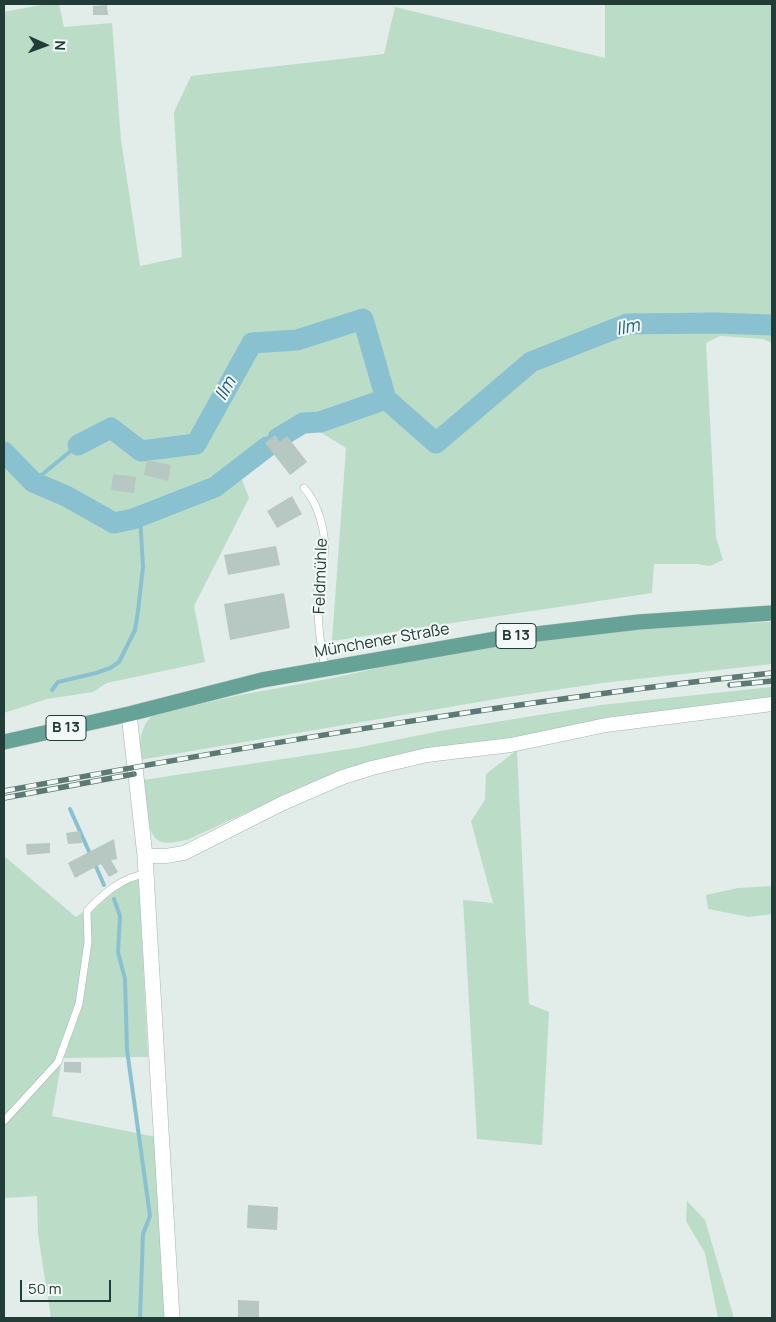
<!DOCTYPE html>
<html>
<head>
<meta charset="utf-8">
<style>
  body { margin:0 }
  #map { position:relative; width:776px; height:1322px; overflow:hidden; background:#e2ece8; font-family:Manrope,sans-serif }
  canvas { display:block }
  .frame { position:absolute; inset:0; border:5px solid #223d38; pointer-events:none }
  .north { position:absolute; left:20px; top:20px; width:50px; height:50px; -webkit-text-stroke:4px #f3f9f6; paint-order:stroke; rotate:92deg; font-size:14px; font-weight:700; line-height:20px; text-align:center; color:#223d38 }
  .north::after { content:''; display:block; margin:auto; width:18px; height:22px; background:#223d38; clip-path:polygon(50% 0,100% 100%,50% 72%,0 100%) }
  .scale { position:absolute; left:20px; top:1280px; width:91px; height:22px; box-sizing:border-box; border:2px solid #223d38; border-top:0; padding-left:6px; font-size:15px; line-height:18px; white-space:nowrap; color:#223d38; -webkit-text-stroke:4px #f3f9f6; paint-order:stroke }
</style>
</head>
<body>
<div id="map">
<canvas width="776" height="1322"></canvas>
<div class="frame"></div>
<div class="north">N</div>
<div class="scale">50 m</div>
</div>
<script>
const c = document.querySelector('canvas').getContext('2d');
c.lineJoin = 'round';
function fillPath(path, color) { c.fillStyle = color; c.fill(path, 'evenodd'); }
function strokePath(path, color, width, dash) { c.strokeStyle = color; c.lineWidth = width; c.lineCap = dash ? 'butt' : 'round'; c.setLineDash(dash || []); c.stroke(path); }
function label(font, color, halo, rows, align = 'center') {
  c.font = font + ' Manrope,sans-serif'; c.lineWidth = 4; c.setLineDash([]); c.textBaseline = 'middle'; c.strokeStyle = halo; c.fillStyle = color; for (const [text, x, y, turn = 0] of rows) {
    c.save(); c.translate(x, y); c.rotate((+turn || 0) * Math.PI / 180); c.textAlign = isNaN(turn) ? turn : align; if (halo) c.strokeText(text, 0, 0); c.fillText(text, 0, 0); c.restore();
  }
}
const green = new Path2D(`
  M46,4H59L64,27L112,23L121,140L140,266L182,257L174,112L191,76L384,54L395,7L605,58V4H772V343L763,339L720,336L706,343L716,537L723,560L710,566L697,564H654L652,593L332,641L346,448L307,424L239,472L249,498L194,606L205,662L107,683L93,692L47,699L4,713V12Z
  M772,622V664L602,683L508,697L139,760C140,743 139,727 153,715L240,695L333,678L437,655L525,642L658,626Z
  M772,687V698L675,709L595,721L513,738L405,753L362,764L319,779L187,840C179,841 166,845 159,841C145,834 145,794 143,780L356,748L440,731L601,705Z
  M517,750L529,1004L549,1012L542,1145L477,1139L463,900L493,903L471,821L485,800L486,774Z
  M4,856L76,917L125,881L139,880L148,1057L62,1058L52,1116L156,1137L167,1318H51L38,1234L37,1196L4,1198Z
  M772,886V914L749,917L708,909L706,895L738,888Z
  M687,1201L705,1220L734,1318H718L705,1253L686,1221Z`);
const stream = new Path2D(`
  M33,482L78,445
  M52,690L58,682L96,673L110,668L119,662L135,630L138,611L143,567L140,516
  M70,809L91,856
  M94,862L104,885
  M114,899L120,916L118,952L125,979L127,1050L150,1216L143,1234L140,1318`);
const river = new Path2D(`
  M278,438L303,423L320,422L386,399
  M78,445L111,428L141,451L196,444L252,343L297,340L363,319L386,399L436,443L531,362L627,324L716,323L772,325
  M4,452L33,482L66,496L114,523L133,519L215,487L267,447`);
const building = new Path2D(`
  M107,5L108,15H93V6Z
  M275,435L280,442L287,436L307,462L290,475L265,443Z
  M147,460L171,465L168,481L144,475Z
  M113,474L136,477L134,493L111,490Z
  M292,496L302,514L277,528L267,511Z
  M276,546L280,565L228,575L224,555Z
  M284,593L290,628L230,640L224,604Z
  M80,831L82,843L68,844L66,833Z
  M114,839L117,859L111,860L118,872L109,877L101,864L75,878L68,863Z
  M50,843V853L27,855L26,844Z
  M64,1062H81V1073L64,1072Z
  M248,1205L278,1207L277,1230L247,1228Z
  M238,1300L259,1301V1318H238Z`);
const service = new Path2D(`
  M304,488C319,504 327,535 324,557C323,564 321,572 319,579C317,588 318,598 318,606C318,627 321,648 325,668
  M4,1121L58,1062L79,1004L88,942L87,911C103,894 122,877 146,874`);
const minor = new Path2D(`
  M145,856H166L184,853L283,803L343,777L372,768L427,755L511,745L606,725L772,704`);
const tertiary = new Path2D(`
  M129,714L145,856L172,1318`);
const primary = new Path2D(`
  M4,742L129,714L262,680L502,638L639,622L772,613`);
const rail = new Path2D(`
  M730,685L772,681
  M4,791C258,744 515,701 772,673
  M4,798L134,774`);
const shields = [
  [516,636,40],
  [66,728,40]
];
const shieldNames = [
  ["B 13",516,636],
  ["B 13",66,728]
];
const streetNames = [
  ["Feldmühle",321,576,-88],
  ["Münchener Straße",382,641,-10]
];
const waterNames = [
  ["Ilm",628,328,-11],
  ["Ilm",226,389,-61]
];
fillPath(green, '#bbddc7');
strokePath(stream, '#8ac1d1', 4);
strokePath(river, '#8ac1d1', 21);
fillPath(building, '#b7c7c2');
strokePath(service, '#a5b4b0', 8);
strokePath(minor, '#a5b4b0', 15);
strokePath(tertiary, '#a5b4b0', 16);
strokePath(primary, '#c1c9c7', 16);
strokePath(service, '#fff', 7);
strokePath(minor, '#fff', 14);
strokePath(tertiary, '#fff', 15);
strokePath(primary, '#67a297', 15);
strokePath(rail, '#5d7973', 5.5);
strokePath(rail, '#f3f9f6', 4, [11]);
for (const [x, y, w] of shields) { const box = new Path2D(); box.roundRect(x - w / 2, y - 12.5, w, 25, 4); c.fillStyle = '#f3f9f6'; c.fill(box); strokePath(box, '#223d38', 1); }
label('bold 15px', '#223d38', null, shieldNames);
label('16px', '#223d38', '#f3f9f6', streetNames);
label('italic 18px', '#1c6379', '#f3f9f6', waterNames);
</script>
</body>
</html>
